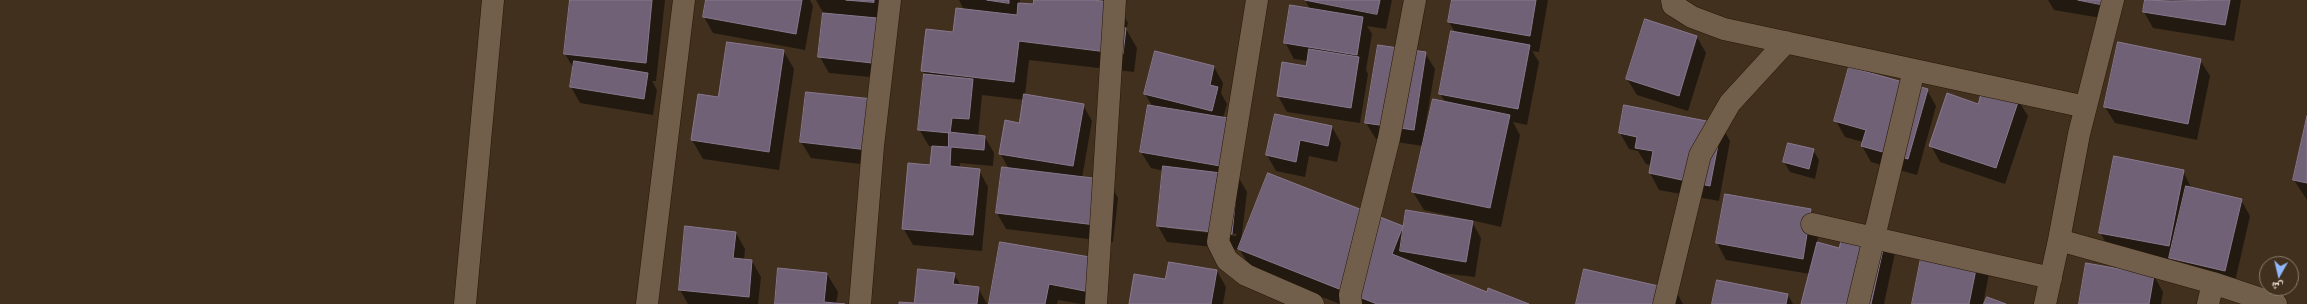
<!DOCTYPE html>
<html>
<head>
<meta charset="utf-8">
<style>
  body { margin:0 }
  #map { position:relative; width:2307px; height:304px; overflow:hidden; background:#41301e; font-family:Arial,"Noto Naskh Arabic",sans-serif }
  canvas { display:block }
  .north { position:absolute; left:2259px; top:256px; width:40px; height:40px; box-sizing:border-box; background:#41301e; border:1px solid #8b7c6d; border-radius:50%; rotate:188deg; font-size:11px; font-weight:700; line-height:16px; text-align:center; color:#faefe4 }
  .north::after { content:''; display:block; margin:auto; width:14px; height:18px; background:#91b8fd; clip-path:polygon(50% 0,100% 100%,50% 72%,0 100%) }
</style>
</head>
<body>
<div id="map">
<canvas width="2307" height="304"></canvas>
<div class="north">ش</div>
</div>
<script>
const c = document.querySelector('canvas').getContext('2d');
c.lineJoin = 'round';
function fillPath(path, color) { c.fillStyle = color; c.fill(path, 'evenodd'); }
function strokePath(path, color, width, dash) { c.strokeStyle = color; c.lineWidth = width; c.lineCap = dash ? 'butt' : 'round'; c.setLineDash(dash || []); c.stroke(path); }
const shadow = new Path2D(`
  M571,0H665L656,81H652L657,90L653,115L580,103L571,87L574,69L565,54Z
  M707,0H810L813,6L805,50L713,33L704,17Z
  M816,0H884L882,18L875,17L885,35L881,78L829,73L820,57L824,14Z
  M959,0H1020V4L1034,5L1035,0H1084L1117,4L1128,23L1126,29L1137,48L1134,72L1029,60L1025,95L1083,105L1092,121L1082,178L1109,181L1118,198L1113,242L1006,229L997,213L1009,169L1000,153L1020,124L1024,100L982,95L978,136L985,137L994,153L993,166L960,163V168L979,170L988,187L982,251L913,245L903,228L931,167L933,146H929L919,129L925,75L922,70L954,33L964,10Z
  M1305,0H1392L1386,29L1367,26L1372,34L1366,70L1368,74L1360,123L1287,112L1278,96L1307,67L1308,61L1294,59L1285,42L1310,9Z
  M1453,0H1548L1539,52L1532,51L1539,62L1527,125L1513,122L1520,135L1501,227L1471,220L1481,238L1475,277L1434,272L1487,293L1526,304H1340L1251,269L1240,250L1167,242L1158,226L1164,171L1151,168L1141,152L1153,107L1145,94L1214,67L1223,83L1221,93L1227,104L1223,118L1237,175L1247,192L1241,242L1402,227L1404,230L1469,222V220L1424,210L1413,192L1423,146L1376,139L1366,123L1425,53L1435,69L1424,134H1426L1446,103L1440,94L1455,32L1449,22ZM1167,226L1237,234L1236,236L1167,228Z
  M2048,0H2123L2119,21L2054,10Z
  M2146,0L2170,2V0H2241L2234,41L2153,28L2144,12Z
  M1697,37L1706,53L1688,111L1637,95L1627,79Z
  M783,50L794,69L779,170L703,159L692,140L719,98Z
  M2200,60L2210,76L2197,140L2115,123L2105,107Z
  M1927,90L1936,106L1917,175L1871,162L1862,146L1863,142L1845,137L1836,121Z
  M873,100L877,166L811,158L801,142Z
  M2018,100L2028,116L2005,184L1940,162L1931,146L1979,105Z
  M1275,115L1332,127L1341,143L1337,162L1309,156L1305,177L1276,171L1267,155Z
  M2307,120V200L2294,180Z
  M1721,125L1730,141L1719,201L1659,190L1650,173L1651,165L1646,164L1638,151L1629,149L1620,133Z
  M1813,150L1819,160L1815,179L1790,172L1784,162Z
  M2183,171L2192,189L2241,200L2250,216L2234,286L2109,249L2100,232Z
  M1726,195L1810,210L1820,226L1817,243L1840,249L1846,226L1895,253L1884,304H1802L1810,274L1726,260L1717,243Z
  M736,233L745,249L744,260L752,261L761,277L758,304H688L680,290Z
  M1925,245L1989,274L1983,304H1913Z
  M1095,259L1100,304H1081L1058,300L1057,304H990Z
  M1217,271L1226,287L1223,304H1130L1166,281Z
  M827,274L838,292L836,304H776Z
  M954,274L961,286L978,288L987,304H915Z
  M2154,276L2163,292L2161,304H2080Z
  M1718,281L1788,295L1793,304H1713Z
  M1676,291L1683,304H1577Z`);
const building = new Path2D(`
  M570,0H652L646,63L564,54Z
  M706,0H802L796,34L703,17Z
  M846,0H874V2Z
  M987,0H1009V3Z
  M1034,0H1093L1117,3L1111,24L1126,28L1123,54L1019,41L1014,82L921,71L926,29L953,32L956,8L1017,15L1018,3L1033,4Z
  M1305,0H1380L1377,14Z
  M1452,0H1536L1530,36L1448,22Z
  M2078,0H2111L2110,6Z
  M2145,0L2169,1L2230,0L2225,25L2143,12Z
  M1290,5L1363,17L1357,55L1284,43Z
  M823,13L877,18L872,63L818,57Z
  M1645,19L1697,36L1679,96L1626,79Z
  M1451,31L1530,45L1518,109L1439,94Z
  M727,42L784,50L769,152L691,140L698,94L718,97Z
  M2118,42L2201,59L2188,124L2104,107Z
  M1378,45L1426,52L1414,130L1365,123Z
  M1309,49L1359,57L1351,108L1277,96L1282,62L1306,66Z
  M1155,51L1214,66L1210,85L1218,87L1212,111L1144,94Z
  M574,61L648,73L644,99L570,87Z
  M1849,67L1928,89L1908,159L1861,146L1866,130L1834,121Z
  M924,74L973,79L969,119L952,118L950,133L918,130Z
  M1983,87L2019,99L1996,168L1929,146L1947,93L1978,104Z
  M806,92L873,99L868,150L800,142Z
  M1024,94L1084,104L1073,166L999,154L1005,120L1019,123Z
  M1433,99L1510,115L1490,208L1412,192Z
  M1148,105L1234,119L1226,167L1140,152Z
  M1624,105L1722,124L1710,186L1649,173L1653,151L1635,148L1637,137L1619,133Z
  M1275,114L1332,126L1328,146L1300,140L1296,162L1266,155Z
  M2307,116V183L2293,180Z
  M949,132L985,136L984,150L951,147L950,166L980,169L973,235L902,229L908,163L930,165L932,146L948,147Z
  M1788,143L1814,149L1809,169L1783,162Z
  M2114,156L2184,170L2169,246L2099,233Z
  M1163,166L1238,175L1232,234L1157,226Z
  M1002,167L1109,180L1104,226L996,213Z
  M1268,173L1403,226L1392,254L1487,292L1488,288L1529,304H1377L1238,249Z
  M2186,186L2242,199L2225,271L2169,258Z
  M1725,194L1811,209L1803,259L1716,243Z
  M1406,210L1473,221L1466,262L1400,251Z
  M1845,224L1886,236L1871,304H1801L1817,242L1839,248Z
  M685,226L736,232L733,258L752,260L749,297L679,290Z
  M1000,242L1096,258L1090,292L1049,284L1045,304H989Z
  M1924,243L1979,254L1969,304H1912Z
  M1169,262L1217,270L1211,304H1129L1134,274L1165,279Z
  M2086,263L2154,275L2149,304H2079Z
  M778,268L827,273L824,302L845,304H775Z
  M918,269L955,273L953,284L979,287L977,304H899V302L914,303Z
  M1584,269L1676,290L1673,304H1576Z
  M1717,280L1788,294L1786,304H1712Z
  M1987,297L2006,304H1984Z`);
const minor = new Path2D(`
  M1257,0L1218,242L1227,260L1246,275L1313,304
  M1672,0L1673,5L1692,17L1724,29L2086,107
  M1812,224L2051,278
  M2059,240L2213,283L2276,304
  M465,304L493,0
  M647,304L684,0
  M860,304L873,146L890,0
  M1096,304L1115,0
  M1351,304L1350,295L1389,138L1415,0
  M1664,304L1700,155L1730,103L1786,42
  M1858,304L1914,70
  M2045,304L2059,240L2079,134L2113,0
  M2208,304L2213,283`);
fillPath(shadow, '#0007');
fillPath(building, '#706176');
strokePath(building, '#88788e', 1);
strokePath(minor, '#271706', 23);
strokePath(minor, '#715f4b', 22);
</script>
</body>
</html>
